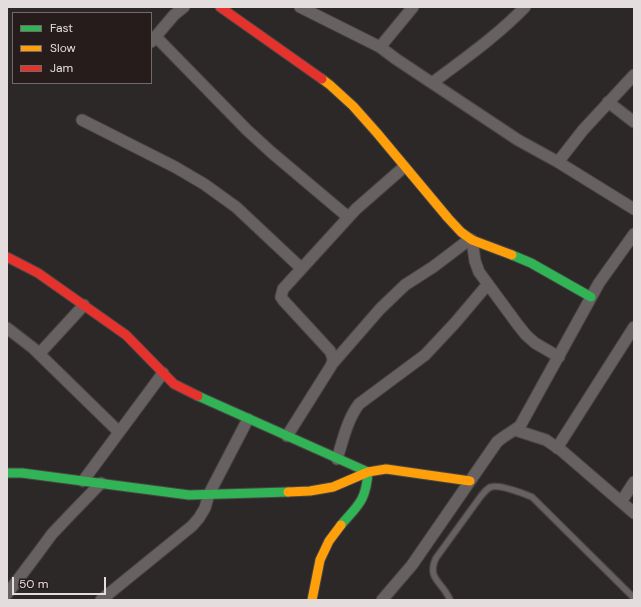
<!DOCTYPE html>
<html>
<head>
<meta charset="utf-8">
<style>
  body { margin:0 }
  #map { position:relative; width:641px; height:607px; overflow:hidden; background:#2d2828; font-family:"DM Sans",sans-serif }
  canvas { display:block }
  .frame { position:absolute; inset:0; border:8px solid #e4dddd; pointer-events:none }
  .legend { position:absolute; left:12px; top:12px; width:140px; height:72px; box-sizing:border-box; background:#261c1c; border:1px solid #726969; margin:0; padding:5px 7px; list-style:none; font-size:12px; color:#e4dddd }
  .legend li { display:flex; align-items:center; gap:8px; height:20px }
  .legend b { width:20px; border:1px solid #726969 }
  .scale { position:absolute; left:12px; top:577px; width:94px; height:18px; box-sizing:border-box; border:2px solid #e4dddd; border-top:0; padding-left:5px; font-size:12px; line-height:14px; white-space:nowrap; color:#e4dddd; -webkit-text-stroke:3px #261c1c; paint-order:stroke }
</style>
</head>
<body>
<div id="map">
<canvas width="641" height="607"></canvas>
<div class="frame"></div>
<ul class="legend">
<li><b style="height:5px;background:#30b455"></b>Fast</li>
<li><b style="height:5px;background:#ff9f0a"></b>Slow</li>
<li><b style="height:5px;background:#e5322d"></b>Jam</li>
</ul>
<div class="scale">50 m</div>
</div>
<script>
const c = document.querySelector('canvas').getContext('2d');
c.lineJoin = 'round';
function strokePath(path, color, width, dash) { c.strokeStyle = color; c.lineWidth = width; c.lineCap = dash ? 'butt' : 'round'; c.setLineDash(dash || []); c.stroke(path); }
const lane = new Path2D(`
  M450,600C443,582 426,579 436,558L481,496C484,493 487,488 491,487C499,484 525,494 532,497L634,598`);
const street = new Path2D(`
  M300,7L380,47L396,59L518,140L558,162L634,209
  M160,41L247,130L271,152L348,217
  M151,42L174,15L184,7
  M380,47L413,7
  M432,83C464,59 497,36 525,7
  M608,102L634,122
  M82,120L175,167L204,184L236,207L301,268
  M558,162L583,130L634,75
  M472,240L475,261L479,272L518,325L526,335L535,343L559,357
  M7,328L33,348L119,432
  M39,354L84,305
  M333,363L380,309L405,285L433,267L470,239
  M515,430L546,440L562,451L634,513
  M287,436L331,366C334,360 333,357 330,351L283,300L281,297L283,289L356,209L404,167
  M557,448L634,327
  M337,459C343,440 347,420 359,404L425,355L455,323L488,284
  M83,481L163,373
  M621,502L634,482
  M7,594L35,557L52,534L70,515L101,483
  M101,600L192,526L199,518L205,508L209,494L248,419
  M382,600L412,565L497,442C505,435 512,432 520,426L599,283L634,234`);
const fast = new Path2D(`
  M512,255L531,263L591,297
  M198,396L368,472C366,501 358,505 341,525
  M7,473H22L189,495L288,492`);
const slow = new Path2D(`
  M322,79L330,85L353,106L377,133L448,218L461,232L472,240L512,255
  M288,492L310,491L333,487L368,472L386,469L470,481
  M312,600L320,560L329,541L341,525`);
const jam = new Path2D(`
  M220,7L322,79
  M7,257L38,273L126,335L174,384L198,396`);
strokePath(lane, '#494646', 8);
strokePath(street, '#494646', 13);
strokePath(fast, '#494646', 11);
strokePath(slow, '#494646', 11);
strokePath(jam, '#494646', 11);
strokePath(lane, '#676162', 5.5);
strokePath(street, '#676162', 11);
strokePath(fast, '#30b455', 9);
strokePath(slow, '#ff9f0a', 9);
strokePath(jam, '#e5322d', 9);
</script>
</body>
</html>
